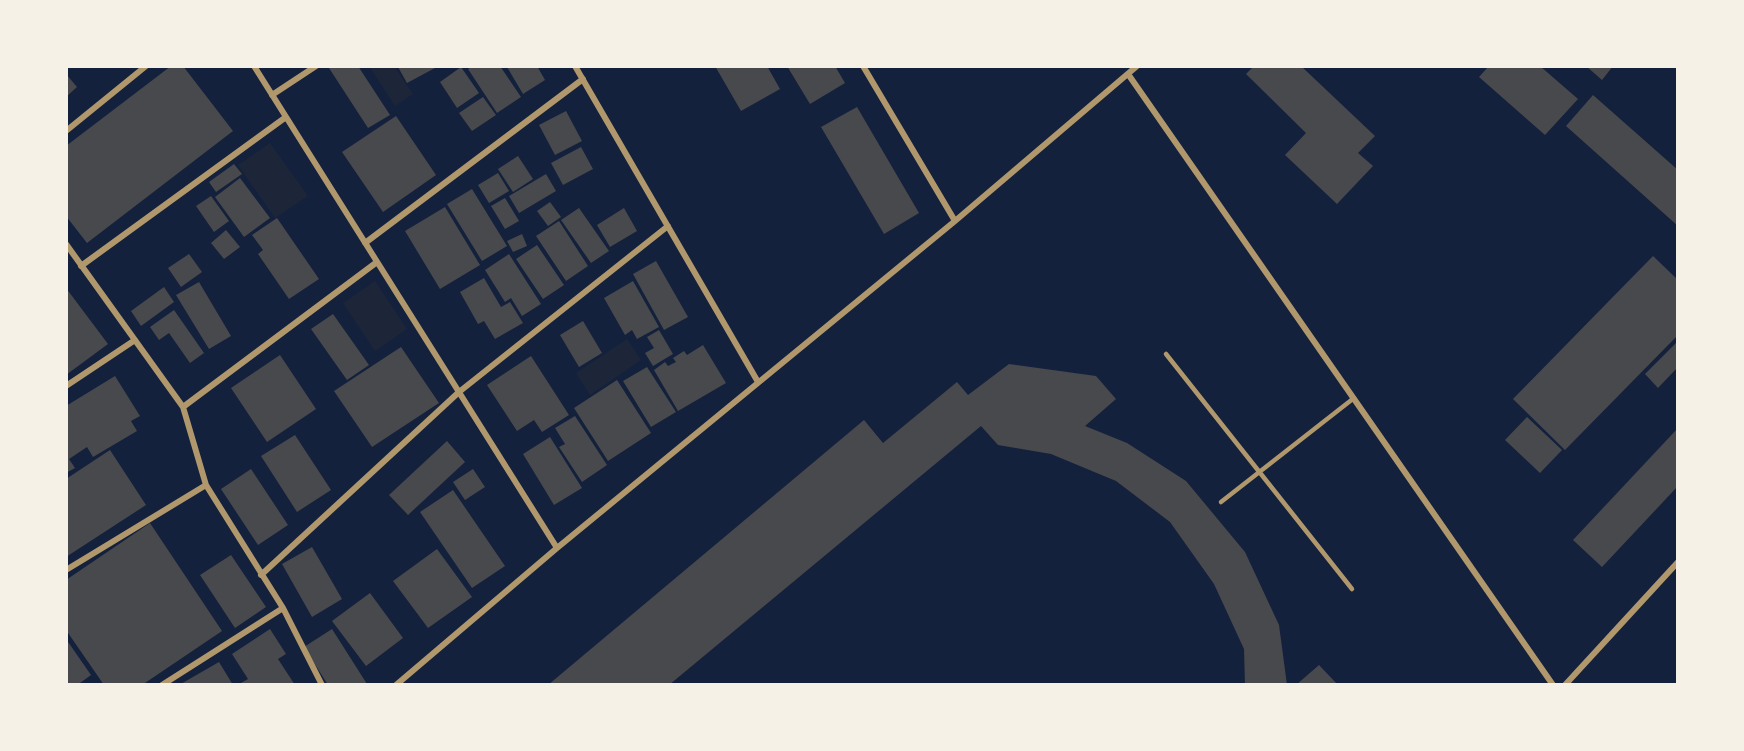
<!DOCTYPE html>
<html>
<head>
<meta charset="utf-8">
<style>
  body { margin:0 }
  #map { position:relative; width:1744px; height:751px; overflow:hidden; background:#14213d; font-family:Roboto,sans-serif }
  canvas { display:block }
  .frame { position:absolute; inset:0; border:68px solid #f6f1e7; pointer-events:none }
</style>
</head>
<body>
<div id="map">
<canvas width="1744" height="751"></canvas>
<div class="frame"></div>
</div>
<script>
const c = document.querySelector('canvas').getContext('2d');
c.lineJoin = 'round';
function fillPath(path, color) { c.fillStyle = color; c.fill(path, 'evenodd'); }
function strokePath(path, color, width, dash) { c.strokeStyle = color; c.lineWidth = width; c.lineCap = dash ? 'butt' : 'round'; c.setLineDash(dash || []); c.stroke(path); }
const green = new Path2D(`
  M369,66H394L413,94L395,106Z
  M270,143L308,196L275,218L238,165Z
  M375,281L407,329L375,351L343,303Z
  M627,339L641,360L590,395L576,373Z`);
const building = new Path2D(`
  M171,66H183L233,131L87,243L66,216V146Z
  M332,66H358L390,115L368,128L329,68Z
  M401,66H433L435,68L407,83L398,67Z
  M473,66H500L521,97L497,113L468,69Z
  M508,66H537L545,80L523,94L507,67Z
  M715,66H767L780,89L741,111Z
  M787,66H835L845,83L810,104Z
  M1254,66H1301L1375,136L1358,153L1373,166L1337,204L1285,155L1306,133L1246,74Z
  M1489,66H1540L1578,99L1545,135L1479,77Z
  M1586,66H1613L1602,80Z
  M461,67L479,93L457,108L440,82Z
  M66,74L77,87L66,97Z
  M1593,95L1678,170V226L1566,126Z
  M483,97L496,115L472,131L459,113Z
  M857,107L919,213L884,234L821,127Z
  M566,111L582,141L555,155L539,125Z
  M396,116L436,175L383,212L342,152Z
  M581,147L593,169L563,185L551,163Z
  M518,156L533,179L513,192L498,169Z
  M234,164L242,174L216,192L209,182Z
  M498,173L509,191L489,203L478,185Z
  M546,174L556,191L519,213L509,196Z
  M240,178L270,218L244,237L215,197Z
  M472,189L507,246L482,261L447,204Z
  M211,196L229,221L214,232L196,206Z
  M505,198L519,221L505,229L491,206Z
  M550,202L561,217L548,226L537,211Z
  M445,207L480,265L440,289L405,231Z
  M579,208L609,251L591,263L561,220Z
  M624,208L637,231L610,247L597,225Z
  M277,218L319,279L289,299L258,254L263,250L252,235Z
  M559,221L588,266L566,281L536,236Z
  M226,230L240,247L224,259L211,243Z
  M522,234L527,246L513,252L507,241Z
  M537,245L564,285L543,299L516,259Z
  M189,254L202,272L181,287L168,268Z
  M509,254L541,304L522,316L511,298L505,302L485,270Z
  M1653,256L1678,280V335L1565,450L1513,399Z
  M656,261L688,317L664,330L633,274Z
  M484,278L501,307L510,302L523,323L495,339L484,321L478,324L460,292Z
  M633,281L659,327L637,339L632,330L625,335L604,298Z
  M199,282L231,336L209,349L176,295Z
  M164,287L174,302L141,326L131,311Z
  M66,288L108,344L66,375Z
  M174,310L204,353L190,363L169,333L159,340L150,327Z
  M333,314L369,365L347,380L311,329Z
  M583,321L602,353L579,367L560,335Z
  M659,330L673,354L653,366L645,353L654,348L647,337Z
  M1678,341V367L1658,388L1645,374Z
  M703,345L726,383L678,411L654,370L665,362L668,366L676,362L673,358L684,351L687,355Z
  M401,347L439,403L372,447L334,391Z
  M280,355L316,409L267,442L231,388Z
  M531,356L569,415L542,432L534,420L517,431L487,385Z
  M1009,364L1096,376L1116,399L1085,426L1127,443L1186,481L1245,552L1279,625L1287,685H1245L1244,649L1214,584L1170,522L1116,481L1051,454L998,445L981,426L669,685H548L864,420L883,443L957,382L968,395Z
  M647,367L676,412L651,427L623,381Z
  M115,376L140,416L131,421L137,431L93,457L87,447L69,459L75,468L66,473V406Z
  M617,380L651,433L608,461L574,408Z
  M575,416L607,465L582,482L559,447L565,444L555,428Z
  M1527,417L1562,450L1540,473L1505,440Z
  M1678,428V486L1602,567L1573,540Z
  M295,435L331,490L297,512L261,456Z
  M550,437L582,488L554,505L523,454Z
  M447,441L465,462L408,515L389,495Z
  M110,450L146,505L66,557V479Z
  M251,469L288,525L258,545L221,489Z
  M473,469L485,487L465,500L453,482Z
  M453,490L505,566L472,588L420,512Z
  M150,523L222,631L142,685H104L66,630V580Z
  M312,547L342,599L312,617L282,564Z
  M437,549L472,597L428,628L393,581Z
  M231,555L266,607L235,628L200,575Z
  M370,593L403,638L366,666L332,621Z
  M270,629L286,654L278,659L295,685H242L241,683L248,679L232,654Z
  M332,629L367,684L365,685H328L304,647Z
  M66,639L91,675L80,683L81,685H66Z
  M219,662L233,685H179Z
  M1319,665L1338,685H1296Z`);
const service = new Path2D(`
  M1166,354L1352,589
  M1221,502L1354,398`);
const minor = new Path2D(`
  M254,66L557,548
  M575,66L758,382
  M863,66L955,221
  M1128,74L1553,685
  M272,95L316,66
  M66,131L146,66
  M365,243L583,79
  M66,244L183,407L206,485L283,608L322,685
  M81,266L286,117
  M66,386L135,340
  M183,407L377,262
  M66,570L206,485
  M261,575L459,392L668,226
  M162,685L283,608
  M396,685L557,548L955,221L1137,66
  M1565,685L1678,562`);
fillPath(green, '#1d2539');
fillPath(building, '#48494c');
strokePath(service, '#b1986c', 4.5);
strokePath(minor, '#b1986c', 6);
</script>
</body>
</html>
